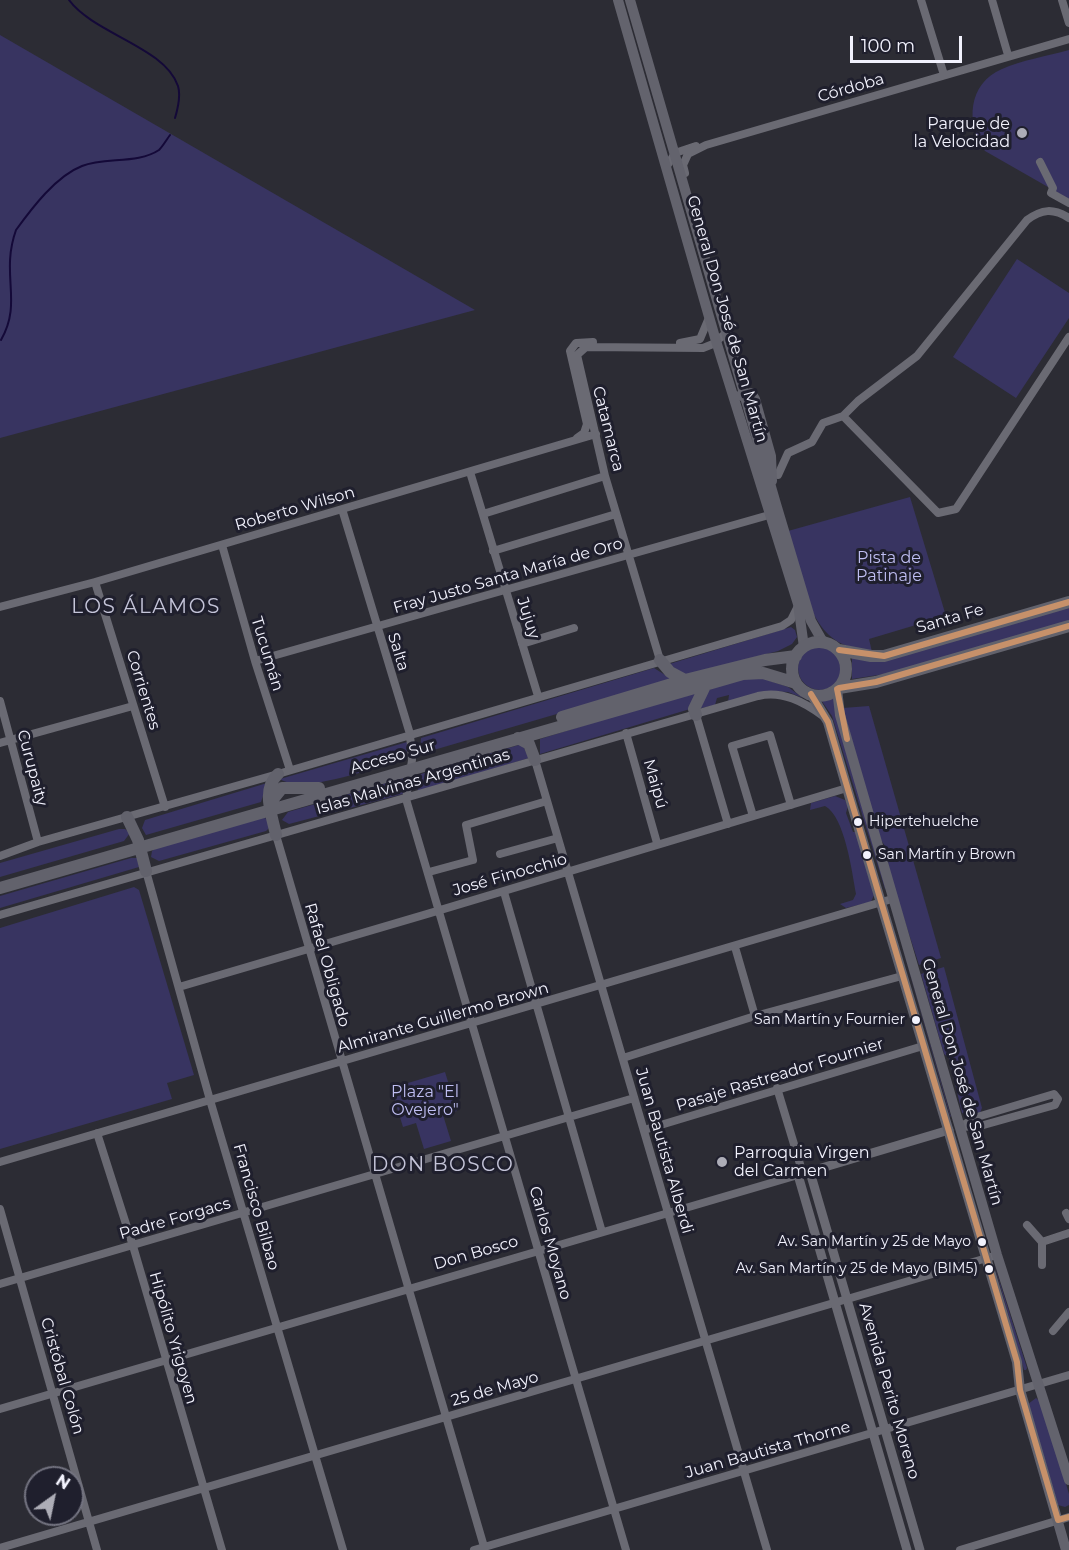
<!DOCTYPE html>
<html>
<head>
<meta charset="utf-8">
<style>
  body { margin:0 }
  #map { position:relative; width:1069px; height:1550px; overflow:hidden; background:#2c2c34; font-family:Montserrat,sans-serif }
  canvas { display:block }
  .north { position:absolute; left:24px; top:1466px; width:60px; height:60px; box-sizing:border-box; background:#1f1f2d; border:2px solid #737380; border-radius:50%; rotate:33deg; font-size:16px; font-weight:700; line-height:24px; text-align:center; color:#f2f2fd }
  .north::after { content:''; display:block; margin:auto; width:21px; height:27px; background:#adadb7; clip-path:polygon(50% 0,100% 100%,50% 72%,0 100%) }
  .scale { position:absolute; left:850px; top:36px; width:112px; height:27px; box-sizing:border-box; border:3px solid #f2f2fd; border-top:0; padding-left:8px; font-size:18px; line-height:21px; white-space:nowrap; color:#f2f2fd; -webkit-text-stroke:4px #1f1f2d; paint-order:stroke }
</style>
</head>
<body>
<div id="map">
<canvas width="1069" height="1550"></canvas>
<div class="north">N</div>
<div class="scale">100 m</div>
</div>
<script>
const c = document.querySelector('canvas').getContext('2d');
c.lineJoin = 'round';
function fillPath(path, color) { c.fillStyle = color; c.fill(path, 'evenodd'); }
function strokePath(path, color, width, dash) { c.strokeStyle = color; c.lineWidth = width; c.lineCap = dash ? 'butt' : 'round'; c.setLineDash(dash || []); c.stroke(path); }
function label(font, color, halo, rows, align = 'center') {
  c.font = font + ' Montserrat,sans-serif'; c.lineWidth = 6; c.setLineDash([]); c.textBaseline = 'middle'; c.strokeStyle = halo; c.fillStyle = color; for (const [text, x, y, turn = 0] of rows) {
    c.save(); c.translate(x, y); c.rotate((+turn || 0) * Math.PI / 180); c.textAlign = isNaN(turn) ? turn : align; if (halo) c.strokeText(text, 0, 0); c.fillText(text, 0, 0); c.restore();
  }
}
const green = new Path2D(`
  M0,35L475,310L0,438Z
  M1069,50V199L985,151C965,124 968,83 1002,69C1023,60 1047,56 1069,50Z
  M1017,259L1069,293V318L1016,398L953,357Z
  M910,497L946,616L869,639L872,652C863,650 853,649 845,645C806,630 799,568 788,531Z
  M1069,607V621L891,673L852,679V658Z
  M791,627L795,630L797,637L792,644L778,651L684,676L666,665Z
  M798 668a22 22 0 1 1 44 0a22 22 0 1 1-44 0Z
  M654,668L673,680L420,754L421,738Z
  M756,676L788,687L803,698L788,692L768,691L728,702L729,695L717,698L715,705L698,709L709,688Z
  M696,691L690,709L540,754V739Z
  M837,698L886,888L885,889L832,716L821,700Z
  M869,706L941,958L919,965L888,869C889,858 888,847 879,838L843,708Z
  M407,742V758C379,766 305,795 280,779Z
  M522,744L529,758L418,792L417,778L421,774Z
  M403,778V794L289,824L282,820L288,812Z
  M267,783L261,802L146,835L142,828L145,820Z
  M835,796L845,800L848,806L846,813L853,832H856L874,895L871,902L846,908L840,904L853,900L856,894C852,872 845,817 825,806L810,810L811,803Z
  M262,817L267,819L269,828L266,831L159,861L151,857L152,851L156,848Z
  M119,829H125L130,833L124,841L0,877V863Z
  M131,858H137L139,867L0,908V896Z
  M134,887L139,890L194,1075L167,1083L172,1099L0,1149V928Z
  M891,907L951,1117L950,1116Z
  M944,967L982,1108L980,1113L970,1116L962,1113L949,1058L944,1054L921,974Z
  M445,1072L457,1111L443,1115L451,1141L424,1149L416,1123L403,1127L391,1088Z
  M994,1264L1027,1368L1026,1370H1024Z
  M1036,1398L1042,1403L1069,1494V1505L1065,1507L1058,1505L1028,1404Z`);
const stream = new Path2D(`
  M69,0C94,34 165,47 178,86C181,96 178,108 175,118
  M1,340C23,302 0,275 16,230C32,208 56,176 82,166C105,157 138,164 159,150C163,146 167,139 170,135`);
const minor = new Path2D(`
  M921,0L944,75
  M992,0L1008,55
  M1062,0L1069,23
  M1040,162L1053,188L1051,193L1069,203
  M667,166L675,153L696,146
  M685,173L683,165L688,154L706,145L1069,39
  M680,343L700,339L708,320
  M843,416L938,513L956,509L1069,337
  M577,438L584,433L587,424L570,351L576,343L593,342
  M470,472L538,696
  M772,473L778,475L788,453L812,442L823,423L843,416L858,401L917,356L1027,220C1042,209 1053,208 1069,218
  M342,509L410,734L412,760L406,799L626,1550
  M483,514L605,476
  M222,545L255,661L290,770
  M493,551L616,514
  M95,582L165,807
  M0,607L95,582L596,434
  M522,644L574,628
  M660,660L605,476L577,355L586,347L703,348L713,344L726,333
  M255,661L769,515
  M0,701L38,842
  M696,715L728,824
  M626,733L657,843
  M0,743L133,706
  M535,760L767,1550
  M753,816L732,746L770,735L791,805
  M276,835L485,1550
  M500,854L558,838
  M0,856L38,842L278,774L782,626L791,620L797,608
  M146,871L210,1100L343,1550
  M429,872L473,860L466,825L547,801
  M504,892L602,1232
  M0,915L758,696C782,690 804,702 823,716
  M735,947L755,1016
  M179,987C402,922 625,855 847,788
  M623,1058L755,1016L902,976
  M777,1088L803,1174
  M1054,1094L1058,1099L1055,1105L980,1126L960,1127L977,1117Z
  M644,1130L923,1046
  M97,1133L133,1246L222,1550
  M0,1162L892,899
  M0,1209L97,1550
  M1066,1213L1069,1219
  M1027,1225L1042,1242V1265
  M1042,1242L1069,1233
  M0,1284L634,1098
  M1053,1331L1069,1312
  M0,1409L798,1175
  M0,1548L997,1255
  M474,1550L1069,1375
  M960,1550L1069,1517`);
const tertiary = new Path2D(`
  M810,1172L920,1550
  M907,1550L798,1175L949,1130`);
const secondary = new Path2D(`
  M618,0L716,341L798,604L804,647
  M630,0L776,504L811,621L823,642
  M739,396L751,393L755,399L771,456L772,481
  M837,689L840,715L997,1255L1069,1480
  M811,694L828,722L847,788L1006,1325L1017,1362L1020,1390L1066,1550`);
const primary = new Path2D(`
  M792 669a27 27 0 1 1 54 0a27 27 0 1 1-54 0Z
  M839,650L871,656H884L1069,602
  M660,660L670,672L685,680
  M839,688L876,682L1069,626
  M696,715L694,709L706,684
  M562,717L685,680L765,660L796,656
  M518,738L529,744L535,760
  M270,803L282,788H319
  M127,817L138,840L146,871
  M276,835C272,815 261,790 278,774
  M0,888L743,674L763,673L796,683`);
const bus1 = new Path2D(`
  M839,650L884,656L1069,602
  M839,688L876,682L1069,626
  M837,689L847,739
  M811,694L828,722L1017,1362L1020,1390L1058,1520L1069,1517`);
const markers = [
  [1022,133,6,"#adadb7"],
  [858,822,5,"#f2f2fd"],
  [867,855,5,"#f2f2fd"],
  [916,1020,5,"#f2f2fd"],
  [722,1162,6,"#adadb7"],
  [982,1242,5,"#f2f2fd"],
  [989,1269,5,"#f2f2fd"]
];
const busNames = [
  ["Hipertehuelche",869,822,"left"],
  ["San Martín y Brown",878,855,"left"],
  ["San Martín y Fournier",905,1020],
  ["Av. San Martín y 25 de Mayo",971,1242],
  ["Av. San Martín y 25 de Mayo (BIM5)",978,1269]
];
const streetNames = [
  ["Córdoba",851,88,-16],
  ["General Don José de San Martín",727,319,74],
  ["Catamarca",608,429,76],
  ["Roberto Wilson",295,509,-16],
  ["Fray Justo Santa María de Oro",508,576,-16],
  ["Jujuy",528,618,72],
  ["Santa Fe",950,619,-16],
  ["Salta",398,652,73],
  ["Tucumán",267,654,73],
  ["Corrientes",143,690,73],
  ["Acceso Sur",393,757,-16],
  ["Curupaity",32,768,75],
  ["Islas Malvinas Argentinas",413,782,-16],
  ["Maipú",655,784,74],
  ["José Finocchio",510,875,-16],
  ["Rafael Obligado",327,965,74],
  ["Almirante Guillermo Brown",443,1018,-16],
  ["Pasaje Rastreador Fournier",780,1075,-17],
  ["General Don José de San Martín",962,1082,74],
  ["Juan Bautista Alberdi",664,1151,74],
  ["Francisco Bilbao",256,1207,74],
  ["Padre Forgacs",175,1219,-16],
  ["Carlos Moyano",550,1243,74],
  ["Don Bosco",476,1253,-16],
  ["Hipólito Yrigoyen",173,1338,74],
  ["Cristóbal Colón",62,1376,74],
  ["25 de Mayo",495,1389,-16],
  ["Avenida Perito Moreno",889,1391,74],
  ["Juan Bautista Thorne",768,1450,-16]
];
const poiNames = [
  ["Parque de",1010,124],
  ["la Velocidad",1010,142],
  ["Parroquia Virgen",734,1153,"left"],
  ["del Carmen",734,1171,"left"]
];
const parkNames = [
  ["Pista de",889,558],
  ["Patinaje",889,576],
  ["Plaza \"El",425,1092],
  ["Ovejero\"",425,1110]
];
const quarterNames = [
  ["LOS ÁLAMOS",146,607],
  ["DON BOSCO",443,1165]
];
fillPath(green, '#383461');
strokePath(stream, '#140938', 2);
strokePath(minor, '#6a6a73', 8);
strokePath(tertiary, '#6a6a73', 9);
strokePath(secondary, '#63636d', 10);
strokePath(primary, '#62626c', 12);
strokePath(bus1, '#c7916a', 6);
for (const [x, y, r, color] of markers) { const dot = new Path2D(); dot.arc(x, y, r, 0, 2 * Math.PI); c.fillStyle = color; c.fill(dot); strokePath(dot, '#1f1f2d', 2); }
label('14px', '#f2f2fd', '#1f1f2d', busNames, 'right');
label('16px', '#f2f2fd', '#1f1f2d', streetNames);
label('16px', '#f2f2fd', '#1f1f2d', poiNames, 'right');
label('16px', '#bfbef2', '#1f1f2d', parkNames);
c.letterSpacing = '1.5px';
label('20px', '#c4c4d8', '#1f1f2d', quarterNames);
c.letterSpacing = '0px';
</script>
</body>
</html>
